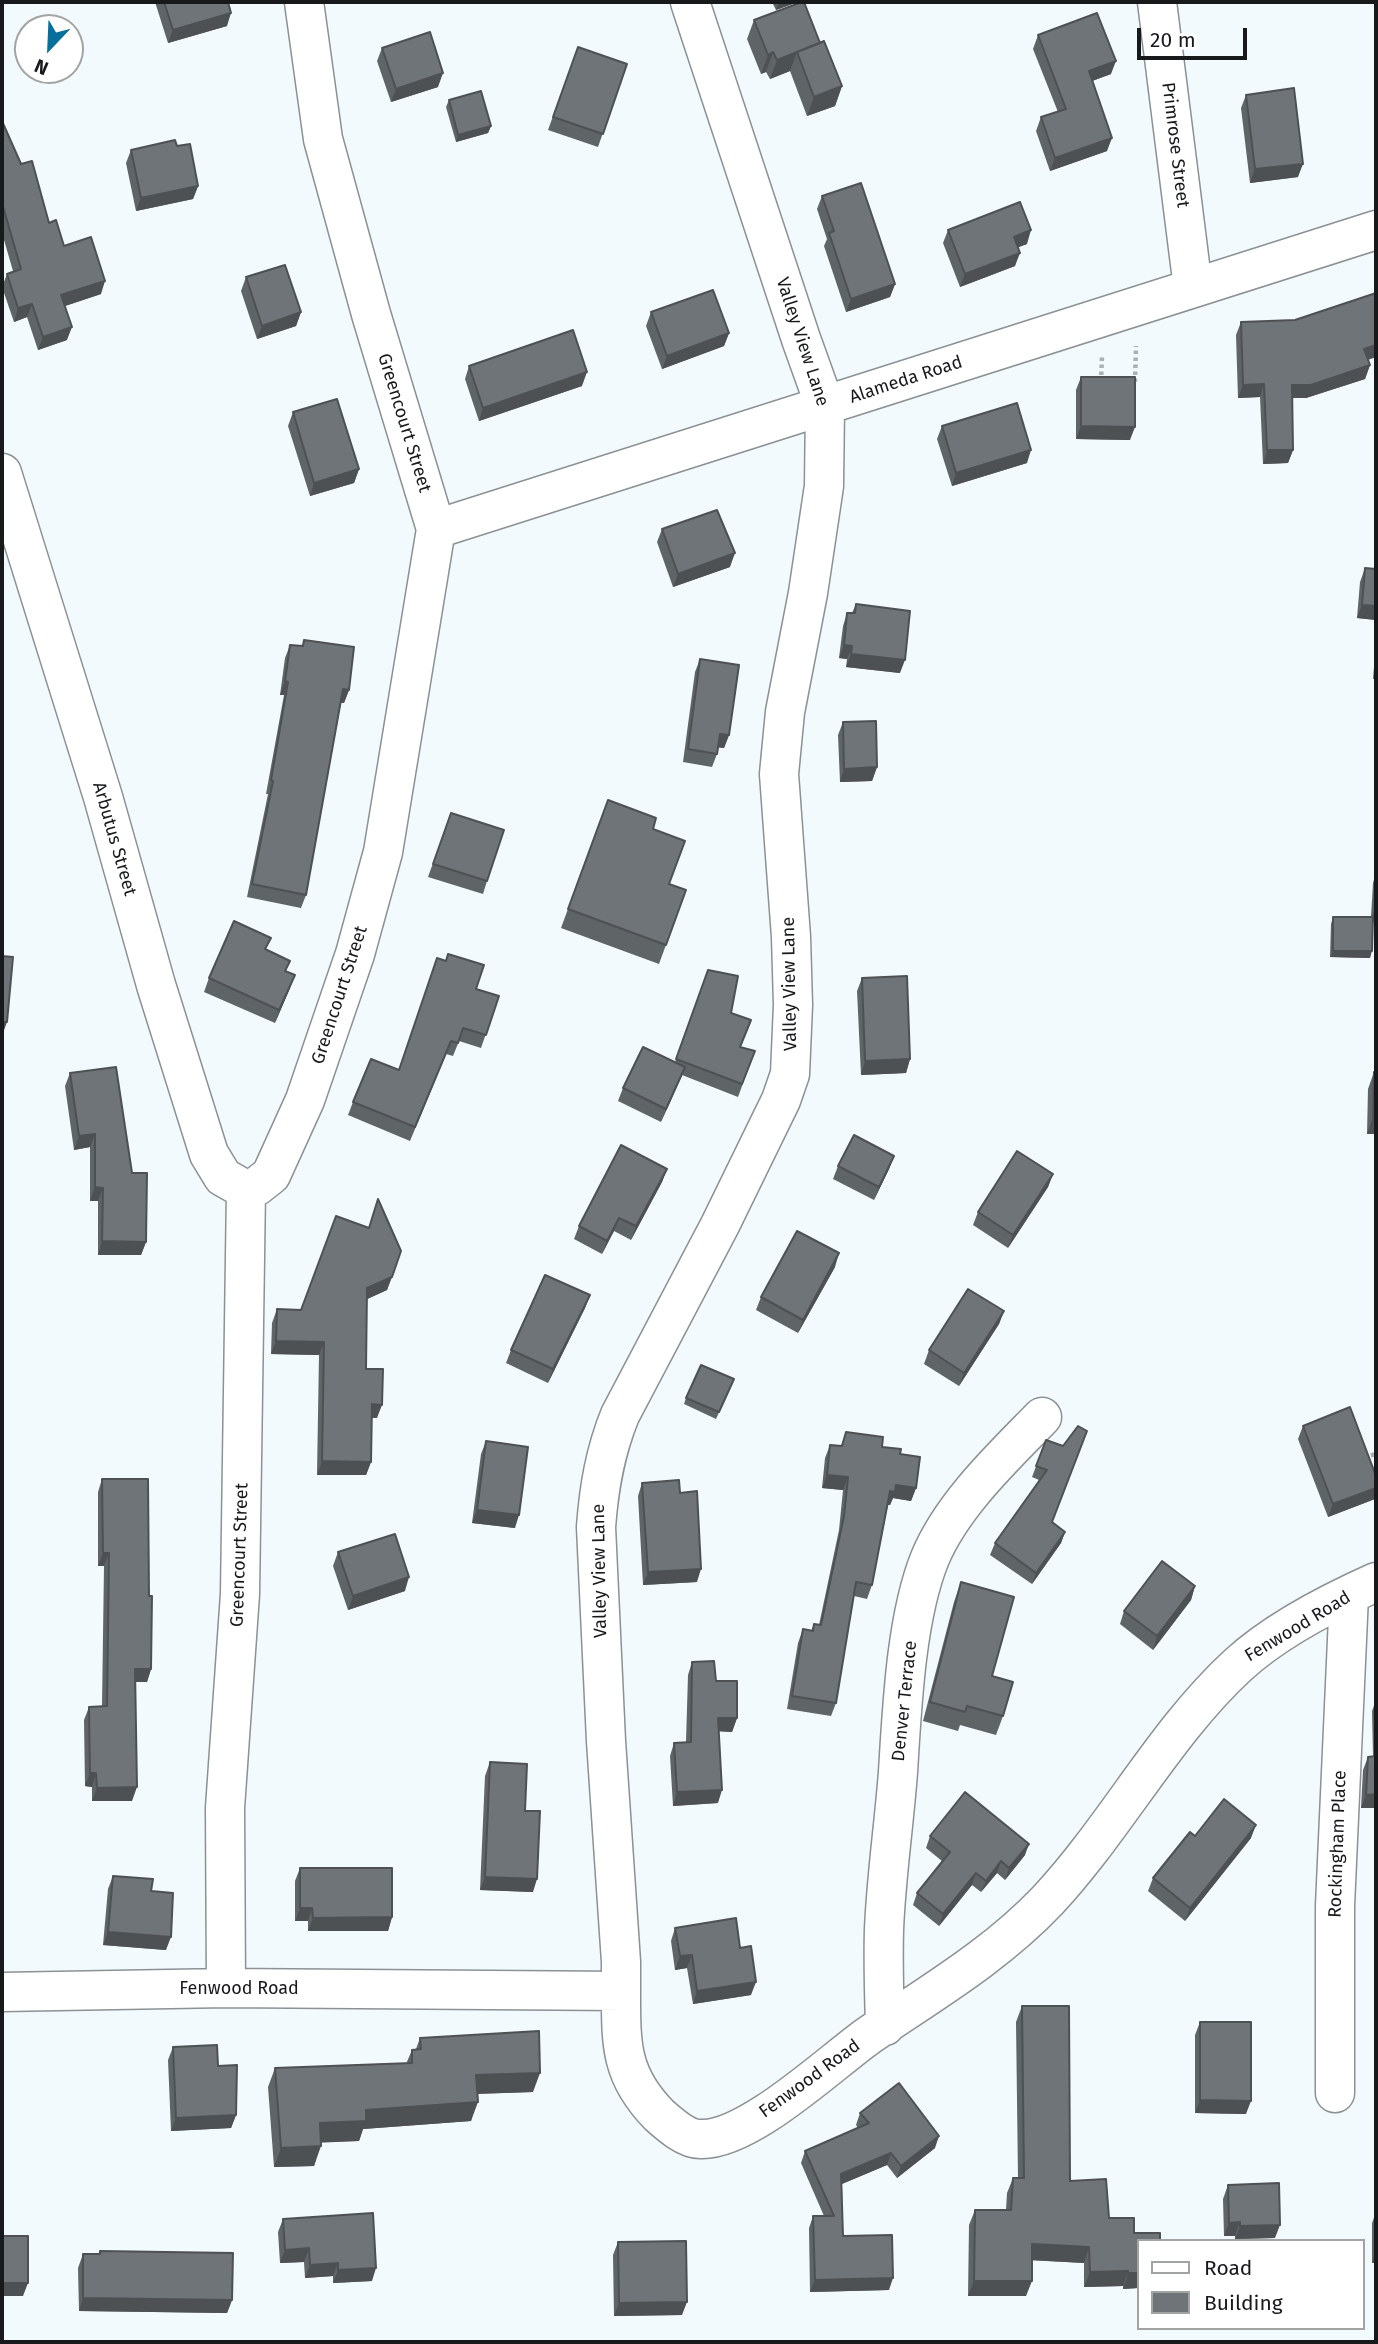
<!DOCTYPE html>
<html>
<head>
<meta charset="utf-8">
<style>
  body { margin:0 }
  #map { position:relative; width:1378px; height:2344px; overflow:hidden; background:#f3fafe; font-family:"Fira Sans",sans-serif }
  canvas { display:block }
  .frame { position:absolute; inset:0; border:4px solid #17191a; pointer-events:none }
  .legend { position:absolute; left:1137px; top:2239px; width:228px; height:91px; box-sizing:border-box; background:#fff; border:2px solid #a2a3a3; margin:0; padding:9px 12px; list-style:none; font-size:21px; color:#17191a }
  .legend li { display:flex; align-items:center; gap:14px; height:35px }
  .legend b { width:35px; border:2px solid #a2a3a3 }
  .north { position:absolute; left:14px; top:14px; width:70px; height:70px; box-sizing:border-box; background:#fff; border:2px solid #a2a3a3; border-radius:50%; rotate:203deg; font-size:19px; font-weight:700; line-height:28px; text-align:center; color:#17191a }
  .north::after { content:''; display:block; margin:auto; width:24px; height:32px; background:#066f9c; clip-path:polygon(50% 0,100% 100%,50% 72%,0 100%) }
  .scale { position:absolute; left:1137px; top:28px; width:110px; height:32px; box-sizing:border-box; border:4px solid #17191a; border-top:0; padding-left:9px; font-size:21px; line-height:24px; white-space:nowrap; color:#17191a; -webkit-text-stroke:5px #fff; paint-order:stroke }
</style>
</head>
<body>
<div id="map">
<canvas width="1378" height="2344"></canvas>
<div class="frame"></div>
<ul class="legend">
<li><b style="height:9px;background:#fff"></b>Road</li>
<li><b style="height:19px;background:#6f7478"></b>Building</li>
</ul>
<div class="north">N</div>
<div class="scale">20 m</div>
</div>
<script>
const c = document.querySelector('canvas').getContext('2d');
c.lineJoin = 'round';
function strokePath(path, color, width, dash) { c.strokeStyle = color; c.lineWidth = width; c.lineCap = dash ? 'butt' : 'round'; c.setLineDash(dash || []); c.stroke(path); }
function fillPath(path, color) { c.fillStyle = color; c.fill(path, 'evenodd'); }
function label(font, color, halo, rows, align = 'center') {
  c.font = font + ' "Fira Sans",sans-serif'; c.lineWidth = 5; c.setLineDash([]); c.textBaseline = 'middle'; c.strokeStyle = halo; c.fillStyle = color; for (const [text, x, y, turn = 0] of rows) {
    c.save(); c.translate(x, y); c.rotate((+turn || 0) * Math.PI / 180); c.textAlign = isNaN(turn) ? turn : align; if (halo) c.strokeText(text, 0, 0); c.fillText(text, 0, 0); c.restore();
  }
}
const path = new Path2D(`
  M1101,382L1102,356
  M1135,382L1136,346
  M1364,1457L1376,1454`);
const minor = new Path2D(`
  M1157,2L1193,288
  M2,473L103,797L156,985L209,1154L223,1177L246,1190
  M436,529L1376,230
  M226,1988L225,1808L240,1594L246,1190L257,1186L271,1175L305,1100L355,954L383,852L436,529L371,314L323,139L304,2
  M621,1991V1962L606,1741L596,1527C599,1487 605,1452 620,1415L720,1225L781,1100L790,1074L793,1005L791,937L779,774L785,712L808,593L824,486L825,406L801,339L690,2
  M2,1992L226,1988L621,1991C621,2044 620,2075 659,2115C669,2124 686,2139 700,2139C747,2142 830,2063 868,2036C931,1993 995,1956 1048,1900C1116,1827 1165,1732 1238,1665C1276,1630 1329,1603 1376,1582
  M885,2026C884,1994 883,1962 884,1930C886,1878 894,1825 898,1772C902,1707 906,1617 930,1558C952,1505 1003,1457 1042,1417
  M1335,2093V1906L1349,1595`);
const wall = new Path2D(`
  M155,2H228L227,26L168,43Z
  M772,2H798L776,10Z
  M754,20L819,43L842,86L835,106L807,116L790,71L770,79L766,72L761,74L747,39Z
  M1038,35L1111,74L1092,81L1107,151L1050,171L1036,131L1041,117L1058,112L1033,49Z
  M578,47L627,64L598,147L548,130Z
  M382,48L438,87L391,102L377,61Z
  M1246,95L1298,177L1250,183L1241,108Z
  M449,100L491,126L488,133L456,142L446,107Z
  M2,121L49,223L64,246L101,294L65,306L67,340L38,350L27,317L14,322L2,287L7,274L13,271L2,233Z
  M177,146L198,186L193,199L136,211L126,163L131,150Z
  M822,196L895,284L890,297L846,312L824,246L827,239L817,209Z
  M948,230L1027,244L1017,247L1015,266L960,287L943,243Z
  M246,277L301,312L296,326L257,339L241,291Z
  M1376,293V357L1368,360L1370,365L1365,379L1306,398H1292L1293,450L1288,463L1263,464L1260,397L1238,398L1236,335L1241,322L1295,320Z
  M651,312L729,333L724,346L662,369L646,326Z
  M469,366L582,386L479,421L465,379Z
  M1081,377L1130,440L1076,439V390Z
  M293,412L359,469L354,483L310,496L288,426Z
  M942,426L1027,463L952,486L937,439Z
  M662,529L730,567L673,587L657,542Z
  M1365,568L1376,569V620L1357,618L1360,582Z
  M856,604L900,673L846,667L847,659L839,658L843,626L847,613H852Z
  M304,640L349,690L344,703H341L306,895L301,908L247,897L268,794H266L284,695H280L285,658L290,645L302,646Z
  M1376,643V679H1373Z
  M700,659L729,735L724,748L718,747L717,754L712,767L683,762L695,672Z
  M843,722L877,767L872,781L840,782L838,735Z
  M608,800L669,884L686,890L659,964L561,928Z
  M451,813L487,881L483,894L428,877Z
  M1376,872V922H1373L1370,958L1330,957L1331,924L1333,917H1371L1373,883Z
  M266,950L286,972L290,988L275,1023L204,992L209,978Z
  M708,970L741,1047L755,1051L738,1097L682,1075L661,1122L618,1101L623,1088L675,1062Z
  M862,978L910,1059L906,1073L861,1075L857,991Z
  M476,989L499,996L481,1048L459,1041L453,1056L446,1054L410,1141L348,1115L353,1102L399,1070Z
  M1374,1072H1376V1134H1367L1368,1089Z
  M70,1073L132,1173L146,1242L141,1255H98V1201H90V1147L74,1150L65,1086Z
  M894,1156L889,1169L874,1200L833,1179L838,1166Z
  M667,1169L662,1182L631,1240L614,1231L602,1254L574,1239L579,1226Z
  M1053,1174L1048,1187L1008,1248L973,1225L978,1212Z
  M401,1251L387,1290L367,1299L366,1369L377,1418H372L371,1462L366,1475H317L319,1355L271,1354L272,1323L277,1309L301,1310Z
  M835,1267L798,1333L756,1310L761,1297Z
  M590,1295L585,1308L548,1383L506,1363L511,1350Z
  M1004,1311L999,1324L959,1386L924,1364L929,1350Z
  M734,1379L716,1419L684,1404L686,1398Z
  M1303,1426L1376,1476V1496L1375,1499L1328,1517L1298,1439Z
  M846,1432L900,1454L916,1488L911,1501L893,1498L890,1505H888L872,1585L867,1599L854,1596L836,1703L831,1716L787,1709L798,1643L803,1629L811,1631L814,1624L819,1625L839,1530L843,1490L822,1488L825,1458L830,1445L841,1446Z
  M1046,1440L1052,1522L1065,1532L1061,1543L1032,1584L990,1555L995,1543L1039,1480L1032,1477Z
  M486,1441L515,1528L472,1523L481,1454Z
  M102,1479L149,1596L151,1669L147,1682H135L132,1801H92V1787L85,1786L84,1720L89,1707L102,1706L104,1566H98V1492Z
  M642,1483L680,1493L697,1582L643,1585L638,1496Z
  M338,1552L405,1591L348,1610L333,1566Z
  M961,1582L992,1676L1003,1716L996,1735L960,1725L958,1731L923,1721L954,1602Z
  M1195,1586L1191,1600L1153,1650L1120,1624L1124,1611Z
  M692,1662L716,1681L737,1718L732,1732L719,1731L718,1803L673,1806L670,1756L674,1743L686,1742L688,1675Z
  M1376,1700V1808H1361L1363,1770L1368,1757L1373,1756L1372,1711Z
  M490,1762L525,1811L533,1892L480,1890L485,1776Z
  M930,1836L1025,1855L1005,1880L997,1873L981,1892L972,1885L939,1926L913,1905L917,1893L942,1861L926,1848Z
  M1195,1836L1251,1838L1185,1921L1148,1891L1153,1878Z
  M300,1868L392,1917L388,1931H308V1921H295V1881Z
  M113,1876L151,1891L166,1950L103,1945L108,1889Z
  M675,1928L740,1948L751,1995L693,2004L687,1968L675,1970L671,1941Z
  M1022,2006L1070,2181L1109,2218L1134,2233L1138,2241V2288L1123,2289V2286L1084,2287V2263L1032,2260L1026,2296H968L969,2225L975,2210H1006L1007,2193L1013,2178H1018L1016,2022Z
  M1200,2022L1246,2114L1195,2113V2035Z
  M420,2038L533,2092L477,2094L471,2121L363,2129L359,2141L321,2142L314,2166L274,2167L268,2087L275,2068L406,2064L412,2050L416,2049Z
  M173,2047L218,2066L236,2115L231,2128L171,2131L168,2060Z
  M860,2113L935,2148L897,2178L887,2165L842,2184L843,2236L889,2290L810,2292L809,2228L813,2216H824L801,2163L805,2151L858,2128L856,2125Z
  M1228,2185L1275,2238L1235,2239V2236H1224L1223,2199Z
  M1376,2212V2263H1372V2223Z
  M283,2219L372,2281L333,2283V2276L305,2278L304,2262L280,2263L278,2232Z
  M618,2242L682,2315L614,2316L613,2255Z
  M100,2251L232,2300L227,2313L79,2311L78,2268L83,2254H99Z`);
const shadedWall = new Path2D(`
  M779,2H798L776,10Z
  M231,13L227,26L168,43L173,30Z
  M820,43L797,52L790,71L770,79L777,60Z
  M773,52L766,72L761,74L768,55Z
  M1116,61L1111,74L1084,84L1089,71Z
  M443,73L438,87L391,102L396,89Z
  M842,86L835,106L807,116L814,97Z
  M491,126L488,133L456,142L458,135Z
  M1112,138L1107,151L1050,171L1055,158Z
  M1303,164L1298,177L1250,183L1255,169Z
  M198,186L193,199L136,211L141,198Z
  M1031,230L1027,244L1009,251L1014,237Z
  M1020,253L1015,266L960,287L965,274Z
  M105,281L101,294L56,309L61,295Z
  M895,284L890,297L846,312L851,299Z
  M32,304L27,317L14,322L18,308Z
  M301,312L296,326L257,339L262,326Z
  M72,327L67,340L38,350L43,337Z
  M729,333L724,346L662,369L667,356Z
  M1376,345V357L1359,362L1364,349Z
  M1370,365L1365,379L1306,398H1287L1292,385Z
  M587,372L582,386L479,421L483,408Z
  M1264,384L1260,397L1238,398L1243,385Z
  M1081,426L1135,427L1130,440L1076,439Z
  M1031,450L1027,463L952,486L956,473Z
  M1267,450H1293L1288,463L1263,464Z
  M359,469L354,483L310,496L314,483Z
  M735,553L730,567L673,587L678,574Z
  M1362,605L1376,606V620L1357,618Z
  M844,645L852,646L847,659L839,658Z
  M851,654L905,660L900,673L846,667Z
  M285,681L288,682L284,695H280Z
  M343,689L349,690L344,703L338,702Z
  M720,734L729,735L724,748L715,747Z
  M877,767L872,781L840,782L844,769Z
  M1375,909H1376V922H1370Z
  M1333,951H1372L1370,958L1330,957Z
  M295,975L290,988L275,1023L279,1010Z
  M2,1022H7L2,1036Z
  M910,1059L906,1073L861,1075L865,1061Z
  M685,1067L680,1080L661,1122L666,1109Z
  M1373,1117H1376V1134H1367Z
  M95,1134L90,1147L74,1150L79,1136Z
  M894,1156L889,1169L874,1200L879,1187Z
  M667,1169L662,1182L631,1240L636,1226Z
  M1053,1174L1048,1187L1008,1248L1013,1235Z
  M95,1187L103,1188L98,1201H90Z
  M619,1218L614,1231L602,1254L607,1241Z
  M102,1241L146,1242L141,1255H98Z
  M839,1253L835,1267L798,1333L803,1320Z
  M392,1277L387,1290L363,1301L367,1288Z
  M590,1295L585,1308L548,1383L553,1369Z
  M1004,1311L999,1324L959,1386L964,1373Z
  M276,1341L324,1342L319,1355L271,1354Z
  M372,1404L382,1405L377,1418L367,1417Z
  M322,1461L371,1462L366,1475H317Z
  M827,1475L848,1477L843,1490L822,1488Z
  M896,1485L916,1488L911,1501L893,1498L890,1505H885L890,1491Z
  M1376,1488L1375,1499L1328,1517L1333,1504Z
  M477,1510L519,1515L515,1528L472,1523Z
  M1065,1532L1061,1543L1032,1584L1036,1573Z
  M103,1553H109L104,1566H98Z
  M701,1569L697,1582L643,1585L648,1572Z
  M409,1577L405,1591L348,1610L353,1596Z
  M1195,1586L1191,1600L1153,1650L1157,1636Z
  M135,1669H151L147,1682H130Z
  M718,1718H737L732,1732L713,1731Z
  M90,1773H96L92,1787L85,1786Z
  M137,1787L132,1801H92L97,1788Z
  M722,1790L718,1803L673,1806L677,1792Z
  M1376,1794V1808H1361L1366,1795Z
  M1256,1825L1251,1838L1185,1921L1190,1908Z
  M1029,1844L1025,1855L1005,1880L1009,1868Z
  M1001,1861L997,1873L981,1892L986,1881Z
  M976,1873L972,1885L939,1926L943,1914Z
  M485,1877L537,1879L533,1892L480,1890Z
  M300,1908H312L308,1921H295Z
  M392,1917L388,1931H308L313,1918Z
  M108,1932L171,1937L166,1950L103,1945Z
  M692,1955L687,1968L675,1970L680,1956Z
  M756,1982L751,1995L693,2004L697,1991Z
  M540,2073L533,2092L469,2094L476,2075Z
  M1200,2100L1251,2101L1246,2114L1195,2113Z
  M478,2102L471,2121L363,2129L359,2141L313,2143L320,2123L366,2110Z
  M236,2115L231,2128L171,2131L176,2118Z
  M939,2136L935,2148L897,2178L901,2166Z
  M321,2146L314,2166L274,2167L281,2148Z
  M891,2153L887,2165L837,2186L841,2174Z
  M1240,2222L1235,2236H1224L1229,2223Z
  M1280,2225L1275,2238L1235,2239L1240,2226Z
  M1032,2244L1089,2247L1084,2263L1027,2260Z
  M309,2248L304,2262L280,2263L285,2250Z
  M1376,2251V2263H1372Z
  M338,2263L333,2276L305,2278L310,2265Z
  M376,2268L372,2281L333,2283L338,2270Z
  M1128,2271L1123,2286L1084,2287L1090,2272Z
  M1128,2273H1138V2288L1123,2289Z
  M893,2278L889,2290L810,2292L815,2280Z
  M974,2281H1032L1026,2296H968Z
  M2,2283H28L23,2296H2Z
  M83,2298L232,2300L227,2313L79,2311Z
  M687,2302L682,2315L614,2316L619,2303Z`);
const building = new Path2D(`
  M164,2H228L231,13L173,30Z
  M802,2H804L820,43L777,60L773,52L768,55L754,20Z
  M1097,13L1116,61L1089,71L1112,138L1055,158L1041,117L1066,109L1038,35Z
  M430,32L443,73L396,89L382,48Z
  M824,41L842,86L814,97L797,52Z
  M578,47L627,64L603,134L553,117Z
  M1294,88L1303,164L1255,169L1246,95Z
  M481,91L491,126L458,135L449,100Z
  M2,121L21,164L32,161L49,223L56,220L64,246L91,237L105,281L61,295L72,327L43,337L32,304L18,308L7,274L21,269L2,203Z
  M175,140L177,146L190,144L198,186L141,198L131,150Z
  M861,183L895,284L851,299L829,233L834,231L822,196Z
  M1020,202L1031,230L1014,237L1020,253L965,274L948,230Z
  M285,265L301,312L262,326L246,277Z
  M713,290L729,333L667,356L651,312Z
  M1376,293V345L1364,349L1370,365L1311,385H1292L1293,450H1267L1264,384L1243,385L1241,322L1295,320Z
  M573,330L587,372L483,408L469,366Z
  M1081,377H1135V427L1081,426Z
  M337,399L359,469L314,483L293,412Z
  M1017,403L1031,450L956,473L942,426Z
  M717,510L735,553L678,574L662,529Z
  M1365,568L1376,569V606L1362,605Z
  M856,604L910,611L905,660L851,654L852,646L844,645L847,613H855Z
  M304,640L354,647L349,690L343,689L306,895L252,884L273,781L271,780L288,682L285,681L290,645L303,646Z
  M700,659L739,665L729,735L720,734L717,754L688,749Z
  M876,721L877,767L844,769L843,722Z
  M608,800L656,818L653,829L685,841L669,884L686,890L666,945L568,909Z
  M451,813L504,830L487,881L433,864Z
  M1333,917H1373L1372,951H1333Z
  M234,921L271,938L265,949L290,961L285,971L295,975L279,1010L209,978Z
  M448,954L484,965L476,989L499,996L486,1035L463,1028L458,1043L451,1041L415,1127L353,1102L371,1059L399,1070L437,958L446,961Z
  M2,956L13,957L7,1022H2Z
  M708,970L738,976L731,1013L751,1020L740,1047L755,1051L742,1084L676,1059Z
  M907,976L910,1059L865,1061L862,978Z
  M643,1047L685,1067L666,1109L623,1088Z
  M116,1067L132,1173H147L146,1242L102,1241L103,1188L95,1187V1134L79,1136L70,1073Z
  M1374,1072H1376V1117H1373Z
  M854,1135L894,1156L879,1187L838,1166Z
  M621,1145L667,1169L636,1226L619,1218L607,1241L579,1226Z
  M1017,1151L1053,1174L1013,1235L978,1212Z
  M378,1199L401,1251L392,1277L367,1288L366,1369H383L382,1405L372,1404L371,1462L322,1461L324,1342L276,1341L277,1309L301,1310L336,1216L369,1228Z
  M797,1231L839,1253L803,1320L761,1297Z
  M545,1275L590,1295L553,1369L511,1350Z
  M968,1289L1004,1311L964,1373L929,1350Z
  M701,1365L734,1379L719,1412L686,1398Z
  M1350,1407L1376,1476V1488L1333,1504L1303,1426Z
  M1078,1426L1087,1431L1052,1522L1065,1532L1036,1573L995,1543L1047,1470L1036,1466L1046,1440L1063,1446Z
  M846,1432L883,1437L882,1447L901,1449L900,1454L920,1457L916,1488L896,1485L895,1492L890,1491L872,1585L856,1582L836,1703L792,1696L803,1629L813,1631L814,1624L821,1625L844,1516L848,1477L827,1475L830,1445L842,1446Z
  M486,1441L528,1447L519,1515L477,1510Z
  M102,1479H148L149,1596H152L151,1669H135L137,1787L97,1788L96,1773H90L89,1707L107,1706L109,1553H103Z
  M679,1480L680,1493L697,1491L701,1569L648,1572L642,1483Z
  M395,1534L409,1577L353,1596L338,1552Z
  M1162,1561L1195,1586L1157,1636L1124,1611Z
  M961,1582L1014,1597L992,1676L1013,1682L1003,1716L967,1706L965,1712L930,1702Z
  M714,1661L716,1681H737V1718H718L722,1790L677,1792L674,1743L691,1742L692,1662Z
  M1376,1756V1794L1366,1795L1368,1757Z
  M490,1762L527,1764L525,1811H540L537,1879L485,1877Z
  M965,1792L1029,1844L1009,1868L1001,1861L986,1881L976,1873L943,1914L917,1893L950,1852L930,1836Z
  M1224,1799L1256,1825L1190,1908L1153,1878L1190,1832L1195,1836Z
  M300,1868H392V1917L313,1918L312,1908H300Z
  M113,1876L153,1879L151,1891L173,1893L171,1937L108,1932Z
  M736,1918L740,1948L751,1946L756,1982L697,1991L692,1955L680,1956L675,1928Z
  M1022,2006H1069L1070,2181L1106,2179L1109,2218H1134V2233H1160V2241H1138V2273H1128V2271L1090,2272L1089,2247L1032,2244V2281H974L975,2210H1011L1013,2178H1024Z
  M1200,2022H1251V2101L1200,2100Z
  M539,2031L540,2073L476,2075L478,2102L366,2110V2121L320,2123L321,2146L281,2148L275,2068L412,2063V2050L421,2049L420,2038Z
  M217,2045L218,2066L237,2065L236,2115L176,2118L173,2047Z
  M899,2083L939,2136L901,2166L891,2153L841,2174L843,2236L892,2235L893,2278L815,2280L813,2216H834L805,2151L869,2123L860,2113Z
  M1279,2183L1280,2225L1240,2226V2222L1229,2223L1228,2185Z
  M373,2213L376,2268L338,2270V2263L310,2265L309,2248L285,2250L283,2219Z
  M2,2236H28V2283H2Z
  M686,2241L687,2302L619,2303L618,2242Z
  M100,2251L233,2253L232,2300L83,2298V2254H100Z`);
const streetNames = [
  ["Primrose Street",1175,145,83],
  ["Valley View Lane",802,342,72],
  ["Alameda Road",906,380,-18],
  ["Greencourt Street",404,423,73],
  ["Arbutus Street",114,839,74],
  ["Valley View Lane",790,984,-91],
  ["Greencourt Street",340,995,-72],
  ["Greencourt Street",240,1555,-88],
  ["Valley View Lane",600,1571,-91],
  ["Fenwood Road",1298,1627,-31],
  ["Denver Terrace",905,1701,-84],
  ["Rockingham Place",1338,1844,-88],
  ["Fenwood Road",239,1989],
  ["Fenwood Road",810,2079,-36]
];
strokePath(minor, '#8b9194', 41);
strokePath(path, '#aab0b3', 4.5, [3.5, 3.5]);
strokePath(minor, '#fff', 38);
fillPath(wall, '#5f6467');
fillPath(shadedWall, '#4e5154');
fillPath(building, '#6f7478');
strokePath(building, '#4e5154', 2);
label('18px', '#17191a', '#fff', streetNames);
</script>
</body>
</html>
